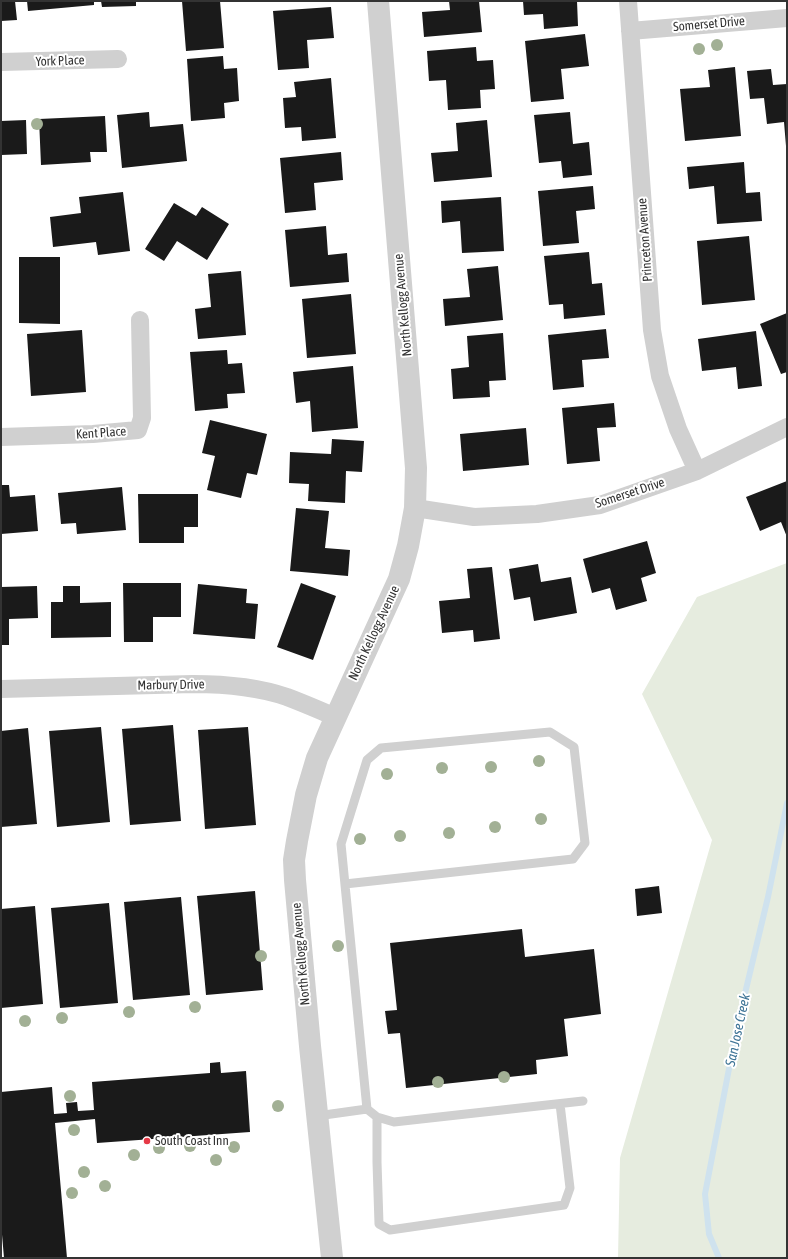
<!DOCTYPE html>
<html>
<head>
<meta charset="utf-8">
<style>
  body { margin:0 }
  #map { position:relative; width:788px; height:1259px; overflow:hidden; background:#fff; font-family:"Asap Condensed",sans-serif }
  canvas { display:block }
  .frame { position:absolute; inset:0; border:2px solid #333; pointer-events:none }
</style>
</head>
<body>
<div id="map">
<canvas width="788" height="1259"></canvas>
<div class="frame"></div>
</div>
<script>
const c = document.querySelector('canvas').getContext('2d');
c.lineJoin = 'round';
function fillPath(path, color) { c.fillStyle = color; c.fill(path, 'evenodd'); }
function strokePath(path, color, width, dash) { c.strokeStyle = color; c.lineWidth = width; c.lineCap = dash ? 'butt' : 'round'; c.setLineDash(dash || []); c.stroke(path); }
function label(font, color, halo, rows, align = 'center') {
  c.font = font + ' "Asap Condensed",sans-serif'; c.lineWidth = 4; c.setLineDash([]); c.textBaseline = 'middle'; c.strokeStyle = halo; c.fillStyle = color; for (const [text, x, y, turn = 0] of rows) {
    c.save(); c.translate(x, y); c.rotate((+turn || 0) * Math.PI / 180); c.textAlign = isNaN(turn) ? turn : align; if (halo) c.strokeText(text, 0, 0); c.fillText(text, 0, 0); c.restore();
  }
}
const green = new Path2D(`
  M787,563V1258H618L620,1158L712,840L642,694L697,597Z`);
const stream = new Path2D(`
  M719,1258L709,1234L705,1194L737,1027L768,897L787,803`);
const building = new Path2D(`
  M1,1H15L17,20L1,21Z
  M27,1H94V5L28,11Z
  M101,1H136V6L102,7Z
  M182,1H220L224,48L186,51Z
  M449,1H479L482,32L424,37L422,12L450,10Z
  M523,1H577L578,26L544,29L543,14L524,15Z
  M331,7L334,38L307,40L309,68L278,70L273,11Z
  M585,34L589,66L561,69L564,99L531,102L525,41Z
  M476,47L477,61L493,60L495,89L480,90L481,108L448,110L446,80L429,81L427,51Z
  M223,56L224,69L237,68L239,101L224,103L225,118L191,121L187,59Z
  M735,67L741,136L685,141L680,89L710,87L708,70Z
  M771,69L773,85L787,84V146H786L784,122L767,124L764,98L750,99L747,71Z
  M331,78L336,138L302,141L301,127L285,128L283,98L296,97L294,82Z
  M149,112L150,127L183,124L187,161L122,168L117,115Z
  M570,112L573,144L589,142L592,175L563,178L561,161L539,163L534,115Z
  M105,116L107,152H90L91,162L41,165L39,119Z
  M26,120L27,154L1,155V121Z
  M487,120L492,177L434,182L431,153L458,151L456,123Z
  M341,152L343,180L314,183L316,210L285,213L280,158Z
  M744,162L746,193L760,192L762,221L717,224L714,186L689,189L687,167Z
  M593,186L595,209L576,211L579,243L543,246L538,191Z
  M123,192L130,251L98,255L96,242L53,247L50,217L81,213L79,197Z
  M501,197L504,251L462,253L460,221L442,223L441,201Z
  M174,203L196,216L202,207L229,224L207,260L177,241L164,261L145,249Z
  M326,226L328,255L347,253L349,282L290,287L285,230Z
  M749,236L755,300L702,305L697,241Z
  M589,252L592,284L602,283L605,315L564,319L563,304L549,305L544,256Z
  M19,257H60V324L19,323Z
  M498,266L503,320L445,326L443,299L470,297L467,269Z
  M241,271L246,335L198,339L195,309L211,307L208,274Z
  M351,294L356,354L307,358L302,299Z
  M787,313V372L781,374L760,324Z
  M606,329L609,358L582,360L584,387L553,390L548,335Z
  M82,330L86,392L31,396L27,334Z
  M756,331L762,386L738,389L736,367L702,371L698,339Z
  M503,333L506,380L489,381L490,397L453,399L451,369L469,367L467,336Z
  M227,350L228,364L242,363L245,393L227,394L228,408L195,411L190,352Z
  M353,366L358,428L312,432L310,401L296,403L293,372Z
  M614,403L616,427L597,428L600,461L567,464L562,408Z
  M210,420L267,434L257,475L247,473L241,498L207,490L215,456L202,453Z
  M526,428L529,465L463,471L460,434Z
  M332,439L364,441L362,472L346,471L345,503L308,501L309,484L289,483L290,452L331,454Z
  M787,481V537L781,522L760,531L746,497Z
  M1,485H9L10,497L35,495L38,531L1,534Z
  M122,487L126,530L77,534L76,523L61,524L58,493Z
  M138,494H198V527H184V543H139Z
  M296,508L329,511L325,548L350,550L348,576L290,571Z
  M647,541L656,573L641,578L647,601L616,610L610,588L592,593L583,559Z
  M538,564L541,582L571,577L577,613L534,621L530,597L514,600L509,569Z
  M492,567L500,639L474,642L473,630L442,633L439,601L470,598L467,569Z
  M123,583H181V617H153V642H124Z
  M301,583L336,596L313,660L277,647Z
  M198,584L247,589L246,603L258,604L255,639L193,634Z
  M37,586L38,618L9,619V645H1V587Z
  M63,586H80V603L111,602V637L51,638V602H63Z
  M173,725L181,821L130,825L122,729Z
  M101,727L110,822L57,827L49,731Z
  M248,727L256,825L205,829L198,730Z
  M28,728L37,824L1,827V731Z
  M659,886L662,913L637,916L635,889Z
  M255,891L263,990L206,995L197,896Z
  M181,897L190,995L133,1000L124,902Z
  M109,903L118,1003L60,1008L51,908Z
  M35,906L43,1004L1,1008V909Z
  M522,929L525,957L594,949L601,1014L564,1019L568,1056L536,1060L537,1074L406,1088L400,1033L388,1034L385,1011L397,1010L390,943Z
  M220,1062L221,1073L246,1071L250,1132L97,1143L95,1119L55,1123L67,1258H4L1,1223V1092L52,1087L54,1114L67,1113L66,1103L77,1102L78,1111L94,1110L92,1082L210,1073V1063Z`);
const service = new Path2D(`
  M345,884L573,859L585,843L574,747L550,732L381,748L367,760L341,844L367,1109
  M317,1116L367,1109L377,1117L394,1122L583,1101
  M377,1117V1162L379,1224L390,1230L564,1205L570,1188L560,1104`);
const minor = new Path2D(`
  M628,1L652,330L660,376L678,429L697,471
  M630,31L787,18
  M1,62L118,59
  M1,437L93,434L138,430L142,418L140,320
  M415,508L474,517L537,514L600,505L697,471L787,427
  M1,689L193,684C224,684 258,687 287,697C303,703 319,710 336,717`);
const tertiary = new Path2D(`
  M332,1258L310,1046L295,880L294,860L297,841L306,795L317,758L399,579L408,546L415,508L416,468L378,1`);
const trees = [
  [717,45],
  [699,49],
  [37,124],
  [539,761],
  [491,767],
  [442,768],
  [387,774],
  [541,819],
  [495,827],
  [449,833],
  [400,836],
  [360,839],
  [338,946],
  [261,956],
  [195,1007],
  [129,1012],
  [62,1018],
  [25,1021],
  [504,1077],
  [438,1082],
  [70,1096],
  [278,1106],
  [74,1130],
  [190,1146],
  [234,1147],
  [159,1148],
  [134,1155],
  [216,1160],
  [84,1172],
  [105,1186],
  [72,1193]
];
const markers = [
  [147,1141,4,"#e63946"]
];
const streetNames = [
  ["Somerset Drive",709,24,-5],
  ["York Place",60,61,-2],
  ["Princeton Avenue",645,240,-94],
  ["North Kellogg Avenue",403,305,-95],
  ["Kent Place",101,433,-4],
  ["Somerset Drive",630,493,-18],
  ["North Kellogg Avenue",374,633,-65],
  ["Marbury Drive",171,685,-1],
  ["North Kellogg Avenue",301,954,-95]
];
const poiNames = [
  ["South Coast Inn",155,1141]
];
const waterNames = [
  ["San Jose Creek",738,1030,-78]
];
fillPath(green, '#e6ecdf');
strokePath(stream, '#cfe2ee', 6);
fillPath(building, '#1a1a1a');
strokePath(service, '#d0d0d0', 9);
strokePath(minor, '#d0d0d0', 18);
strokePath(tertiary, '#d0d0d0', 22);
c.fillStyle = '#a2b095';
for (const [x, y] of trees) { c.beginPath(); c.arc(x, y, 6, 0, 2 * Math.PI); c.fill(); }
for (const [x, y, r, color] of markers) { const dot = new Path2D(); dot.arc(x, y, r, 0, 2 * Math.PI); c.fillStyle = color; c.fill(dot); strokePath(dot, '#fff', 1.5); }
label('13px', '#333', '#fff', streetNames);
label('13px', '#333', '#fff', poiNames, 'left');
label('italic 14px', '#3f7597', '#fff', waterNames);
</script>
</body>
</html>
